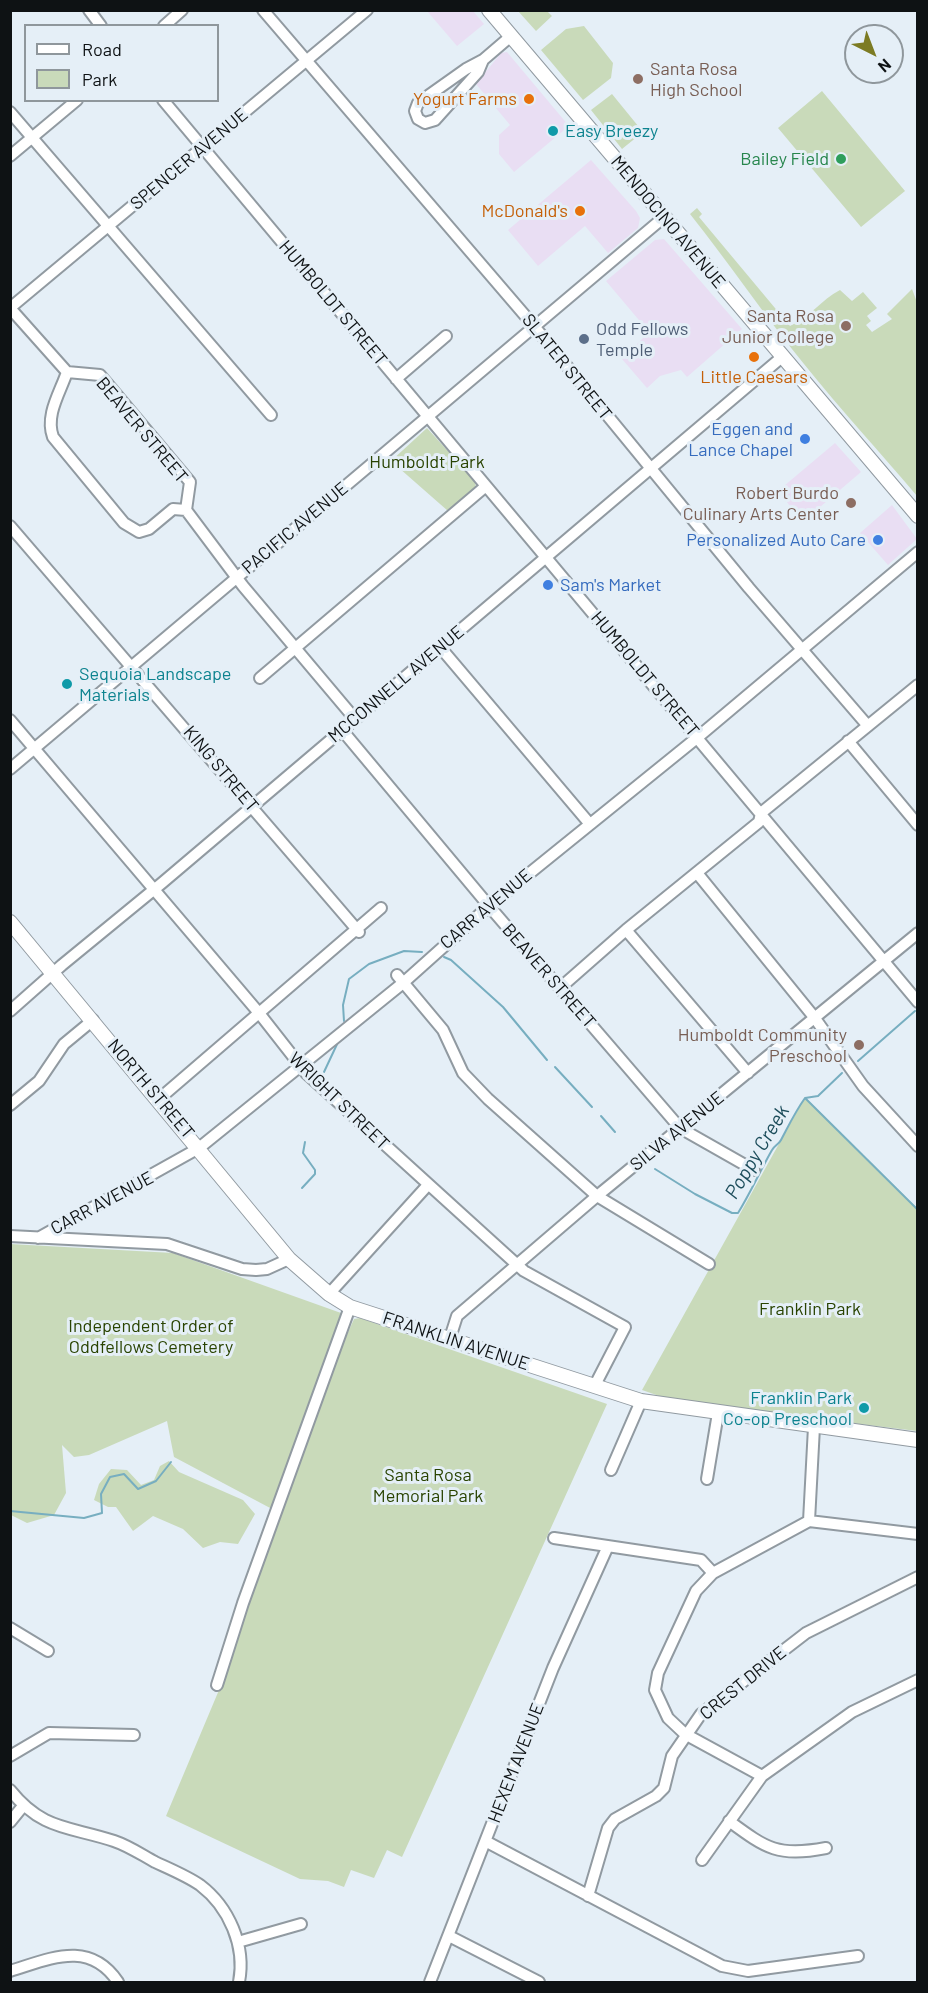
<!DOCTYPE html>
<html>
<head>
<meta charset="utf-8">
<style>
  body { margin:0 }
  #map { position:relative; width:928px; height:1993px; overflow:hidden; background:#e5eff7; font-family:Barlow,sans-serif }
  canvas { display:block }
  .frame { position:absolute; inset:0; border:12px solid #0e1214; pointer-events:none }
  .legend { position:absolute; left:24px; top:24px; width:195px; height:78px; box-sizing:border-box; background:#e5eff7; border:2px solid #8f979c; margin:0; padding:8px 10px; list-style:none; font-size:18px; color:#0e1214 }
  .legend li { display:flex; align-items:center; gap:12px; height:30px }
  .legend b { width:30px; border:2px solid #8f979c }
  .north { position:absolute; left:844px; top:24px; width:60px; height:60px; box-sizing:border-box; background:#e5eff7; border:2px solid #8f979c; border-radius:50%; rotate:138deg; font-size:16px; font-weight:700; line-height:24px; text-align:center; color:#0e1214 }
  .north::after { content:''; display:block; margin:auto; width:21px; height:27px; background:#7c7b23; clip-path:polygon(50% 0,100% 100%,50% 72%,0 100%) }
</style>
</head>
<body>
<div id="map">
<canvas width="928" height="1993"></canvas>
<div class="frame"></div>
<ul class="legend">
<li><b style="height:8px;background:#fff"></b>Road</li>
<li><b style="height:16px;background:#c9daba"></b>Park</li>
</ul>
<div class="north">N</div>
</div>
<script>
const c = document.querySelector('canvas').getContext('2d');
c.lineJoin = 'round';
function fillPath(path, color) { c.fillStyle = color; c.fill(path, 'evenodd'); }
function strokePath(path, color, width, dash) { c.strokeStyle = color; c.lineWidth = width; c.lineCap = dash ? 'butt' : 'round'; c.setLineDash(dash || []); c.stroke(path); }
function label(font, color, halo, rows, align = 'center') {
  c.font = font + ' Barlow,sans-serif'; c.lineWidth = 6; c.setLineDash([]); c.textBaseline = 'middle'; c.strokeStyle = halo; c.fillStyle = color; for (const [text, x, y, turn = 0] of rows) {
    c.save(); c.translate(x, y); c.rotate((+turn || 0) * Math.PI / 180); c.textAlign = isNaN(turn) ? turn : align; if (halo) c.strokeText(text, 0, 0); c.fillText(text, 0, 0); c.restore();
  }
}
const commercial = new Path2D(`
  M427,11H473L484,24L457,46Z
  M507,52L569,126L514,172L499,154V135L510,125L476,84L501,53Z
  M591,160L636,211L640,218L638,228L608,253L585,226L538,266L508,230Z
  M664,239L742,329L687,377L681,370L660,376L647,388L622,359L649,332L606,281L655,240Z
  M835,443L861,472L806,519L798,516L778,491Z
  M892,505L917,539L888,565L860,533Z`);
const green = new Path2D(`
  M518,11H547L552,16L536,31Z
  M584,26L613,63L611,78L583,100L541,50L566,29Z
  M822,91L905,191L861,227L778,128Z
  M612,94L643,132L622,149L591,110Z
  M697,208L702,214L699,217L790,326C810,317 821,300 840,290L852,301L863,292L877,308L867,316L871,321L866,325L872,332L892,319L887,314L912,289L918,305L917,496C880,452 840,409 804,364C764,315 729,263 690,214Z
  M427,428L475,481L476,489L448,511L391,461Z
  M805,1097L917,1208V1431L728,1408L665,1398L642,1390Z
  M10,1244L173,1253L341,1313L272,1509L174,1457L167,1421L89,1455L74,1457L62,1445L66,1493L54,1515L27,1523L11,1515Z
  M360,1318L607,1404L402,1857L387,1850L374,1878L351,1870L344,1887L328,1881L300,1879L166,1816L219,1690L241,1621L337,1357L354,1319Z
  M169,1461L179,1472L243,1500L255,1514L238,1544L220,1542L203,1548L183,1529L153,1516L133,1531L116,1507H108L94,1500L99,1484L111,1469L127,1470L141,1485L154,1480L160,1466Z`);
const stream = new Path2D(`
  M444,957L451,960L503,1007L547,1060
  M344,1021L343,1005L349,979L369,964L404,951L422,952
  M858,1061L915,1011
  M555,1067L592,1107
  M324,1072L339,1040
  M805,1098L918,1210
  M601,1116L615,1132
  M655,1169L695,1194L732,1213H738C751,1192 760,1171 772,1150C774,1146 779,1144 781,1140C789,1125 795,1112 805,1098L818,1096L842,1073
  M302,1188L315,1174V1170L303,1153L305,1142
  M10,1511L84,1518L102,1513L101,1494L110,1477L124,1474L138,1489L156,1481L171,1462`);
const minor = new Path2D(`
  M89,10L101,26
  M263,10L534,326L749,588L868,726
  M164,26L182,10
  M483,60L478,72L435,120L425,123L418,119L415,111L418,103L466,69L483,60L511,36
  M163,100L918,1002
  M10,112L271,415
  M10,156L77,100
  M10,308L67,372L100,375L190,482L186,510L243,586L355,719
  M10,308L367,10
  M67,372C60,393 45,415 53,437L124,523L139,532L149,529L173,509L186,510
  M396,379L446,336
  M10,526L359,932
  M440,647L589,823
  M260,678L486,486
  M10,720L259,1013L306,1073L524,1271L625,1327L595,1385
  M342,730L489,906L680,1128L754,1170
  M848,741L918,825
  M10,769L663,218
  M697,873L814,1017L863,1086L918,1146
  M626,930L748,1073
  M397,975L443,1030L463,1073L488,1099L597,1196L709,1264
  M560,988L626,930L759,822L761,813L918,685
  M10,1011L62,965L162,883L782,357
  M159,1099L381,908
  M10,1105L39,1081L64,1044L93,1020
  M10,1236L167,1244L242,1269L256,1270L267,1269L289,1259
  M38,1238L199,1148L403,983L489,906L698,737L918,552
  M329,1294L427,1186
  M450,1338L457,1316L597,1196L918,933
  M611,1470L641,1401
  M707,1479L718,1413
  M809,1521L814,1427
  M554,1538L701,1560L713,1573
  M10,1628L48,1651
  M217,1685L243,1603L350,1307
  M10,1756L49,1733L134,1735
  M762,1776L685,1734L668,1718L655,1690L658,1673L696,1591L713,1573L809,1521L918,1534
  M10,1790C43,1831 69,1826 114,1841C129,1846 142,1855 155,1862C170,1869 187,1876 200,1885C229,1907 246,1946 239,1982
  M729,1821C767,1849 778,1857 826,1848
  M10,1822L23,1806
  M487,1842L722,1966L748,1971L858,1956
  M702,1860L762,1776L852,1712L918,1680
  M588,1896L608,1828L615,1819L656,1796L664,1788L672,1756L701,1714L806,1633L918,1577
  M449,1936L539,1982
  M238,1942L301,1924
  M10,1971C50,1959 89,1939 118,1982
  M430,1982L553,1668L608,1546`);
const major = new Path2D(`
  M489,10L918,516
  M10,922L289,1259L329,1294L350,1307L641,1401L918,1440`);
const markers = [
  [638,79,6,"#8d6e63"],
  [529,99,6,"#e8710a"],
  [553,131,6,"#0f9aa8"],
  [841,159,6,"#2e9e5b"],
  [580,211,6,"#e8710a"],
  [846,326,6,"#8d6e63"],
  [584,339,6,"#5c6f8a"],
  [754,357,6,"#e8710a"],
  [805,439,6,"#3f7fe0"],
  [851,503,6,"#8d6e63"],
  [878,540,6,"#3f7fe0"],
  [548,585,6,"#3f7fe0"],
  [67,684,6,"#0f9aa8"],
  [859,1045,6,"#8d6e63"],
  [864,1408,6,"#0f9aa8"]
];
const educationNames = [
  ["Santa Rosa",650,69,"left"],
  ["High School",650,90,"left"],
  ["Santa Rosa",834,316],
  ["Junior College",834,337],
  ["Robert Burdo",839,493],
  ["Culinary Arts Center",839,514],
  ["Humboldt Community",847,1035],
  ["Preschool",847,1056]
];
const foodNames = [
  ["Yogurt Farms",517,99],
  ["McDonald's",568,211],
  ["Little Caesars",754,377,"center"]
];
const cultureNames = [
  ["Easy Breezy",565,131],
  ["Sequoia Landscape",79,674],
  ["Materials",79,695],
  ["Franklin Park",852,1398,"right"],
  ["Co-op Preschool",852,1419,"right"]
];
const streetNames = [
  ["SPENCER AVENUE",189,159,-40],
  ["MENDOCINO AVENUE",668,222,50],
  ["HUMBOLDT STREET",333,303,50],
  ["SLATER STREET",567,367,51],
  ["BEAVER STREET",142,430,50],
  ["PACIFIC AVENUE",295,528,-40],
  ["HUMBOLDT STREET",645,674,50],
  ["MCCONNELL AVENUE",396,684,-40],
  ["KING STREET",221,769,50],
  ["CARR AVENUE",486,909,-40],
  ["BEAVER STREET",549,976,49],
  ["NORTH STREET",151,1089,50],
  ["WRIGHT STREET",339,1101,44],
  ["SILVA AVENUE",677,1131,-39],
  ["CARR AVENUE",102,1203,-28],
  ["FRANKLIN AVENUE",456,1341,18],
  ["CREST DRIVE",743,1683,-39],
  ["HEXEM AVENUE",516,1763,-69]
];
const leisureNames = [
  ["Bailey Field",829,159]
];
const serviceNames = [
  ["Odd Fellows",596,329],
  ["Temple",596,350]
];
const shopNames = [
  ["Eggen and",793,429],
  ["Lance Chapel",793,450],
  ["Personalized Auto Care",866,540],
  ["Sam's Market",560,585,"left"]
];
const parkNames = [
  ["Humboldt Park",427,462],
  ["Franklin Park",810,1309],
  ["Independent Order of",151,1326],
  ["Oddfellows Cemetery",151,1347],
  ["Santa Rosa",428,1475],
  ["Memorial Park",428,1496]
];
const waterNames = [
  ["Poppy Creek",757,1152,-59]
];
fillPath(commercial, '#e9def3');
fillPath(green, '#c9daba');
strokePath(stream, '#77aec0', 2);
strokePath(minor, '#919aa1', 14);
strokePath(major, '#919aa1', 16);
strokePath(minor, '#fff', 10);
strokePath(major, '#fff', 14);
for (const [x, y, r, color] of markers) { const dot = new Path2D(); dot.arc(x, y, r, 0, 2 * Math.PI); c.fillStyle = color; c.fill(dot); strokePath(dot, '#e5eff7', 2); }
label('18px', '#785e54', '#e5eff7', educationNames, 'right');
label('18px', '#c56008', '#e5eff7', foodNames, 'right');
label('18px', '#0d838f', '#e5eff7', cultureNames, 'left');
label('18px', '#0e1214', '#e5eff7', streetNames);
label('18px', '#27864d', '#e5eff7', leisureNames, 'right');
label('18px', '#4e5e75', '#e5eff7', serviceNames, 'left');
label('18px', '#366cbe', '#e5eff7', shopNames, 'right');
label('18px', '#294301', '#e5eff7', parkNames);
label('italic 20px', '#1d4d5b', '#e5eff7', waterNames);
</script>
</body>
</html>
